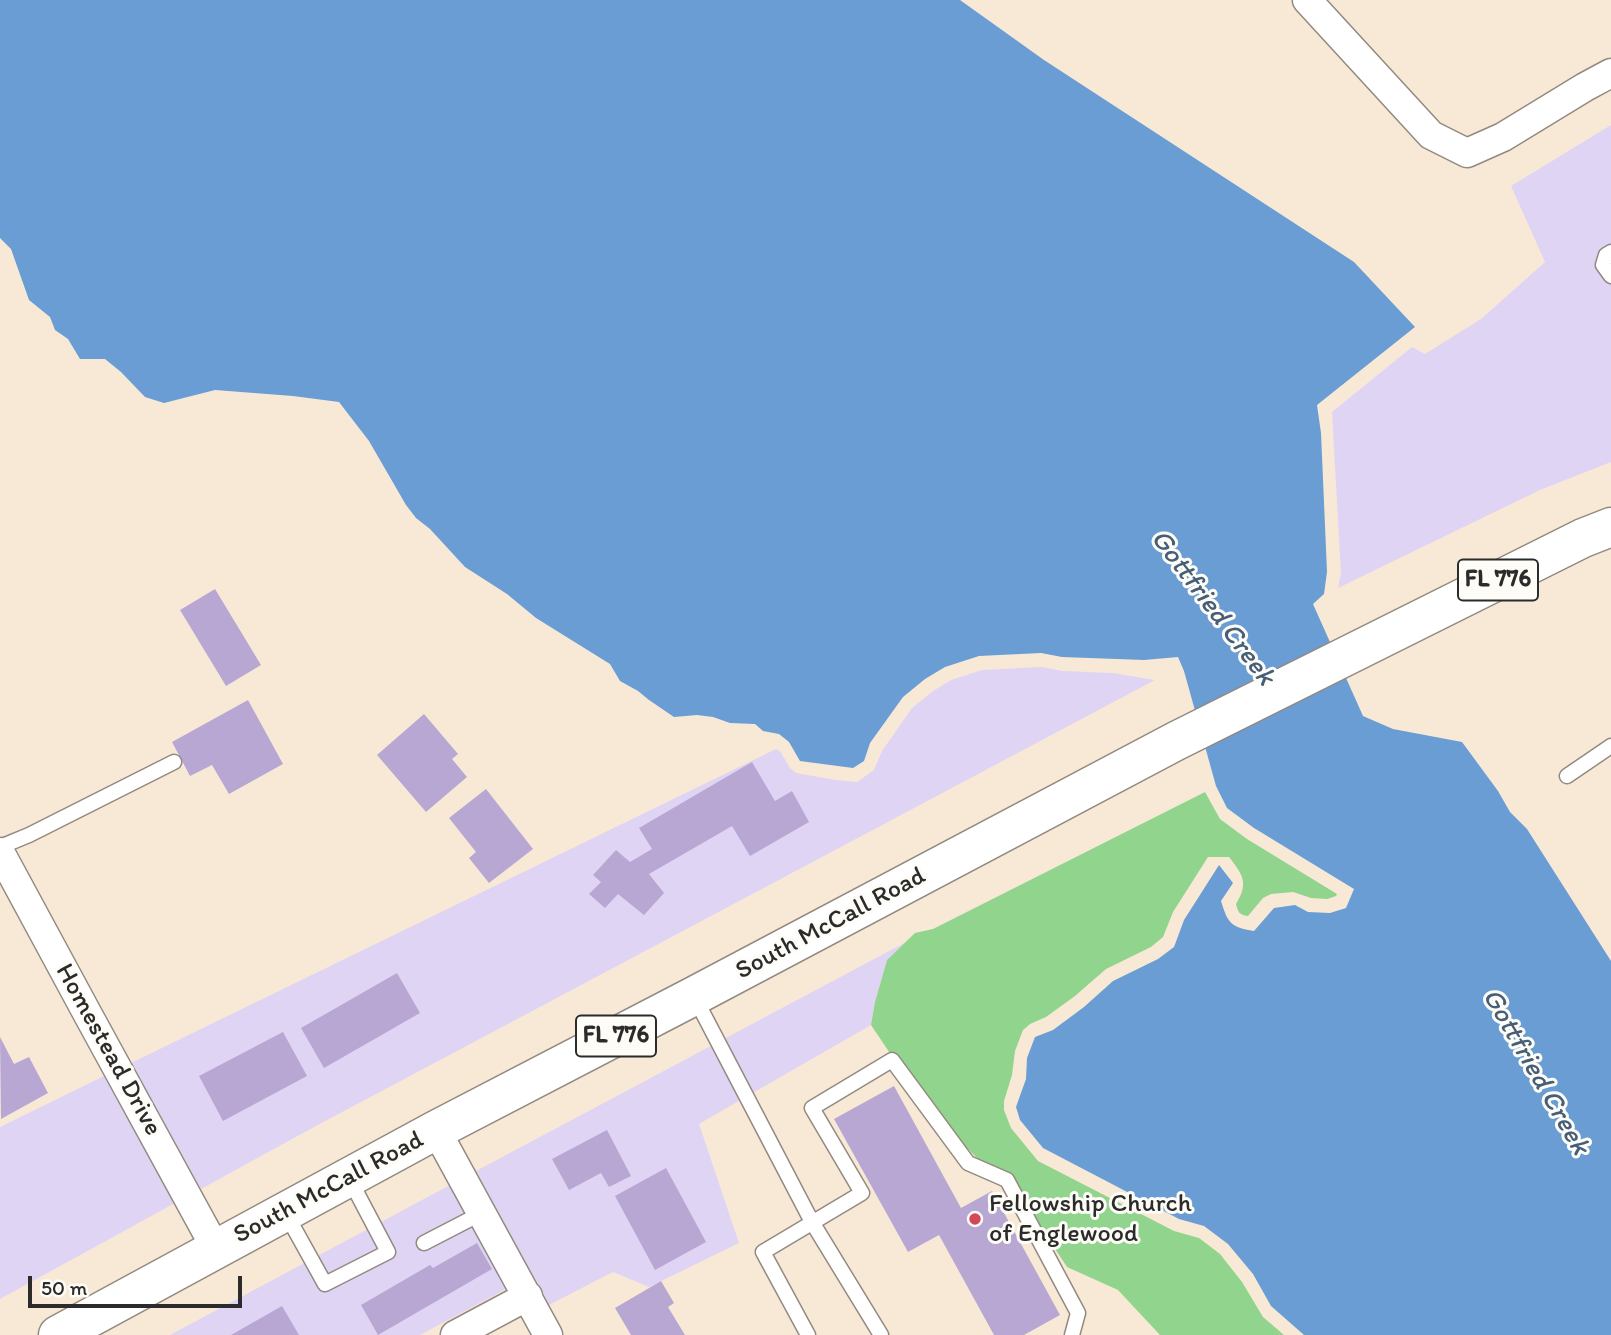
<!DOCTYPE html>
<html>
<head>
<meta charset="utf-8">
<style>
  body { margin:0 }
  #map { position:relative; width:1611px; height:1335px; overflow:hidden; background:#f8e9d6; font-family:Itim,sans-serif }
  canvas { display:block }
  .scale { position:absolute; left:28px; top:1276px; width:214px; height:32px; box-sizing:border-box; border:4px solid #2b2b2b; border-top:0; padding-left:9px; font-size:21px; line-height:24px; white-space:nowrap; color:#2b2b2b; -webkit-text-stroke:5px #fdfcf7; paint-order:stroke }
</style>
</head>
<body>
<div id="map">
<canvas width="1611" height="1335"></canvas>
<div class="scale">50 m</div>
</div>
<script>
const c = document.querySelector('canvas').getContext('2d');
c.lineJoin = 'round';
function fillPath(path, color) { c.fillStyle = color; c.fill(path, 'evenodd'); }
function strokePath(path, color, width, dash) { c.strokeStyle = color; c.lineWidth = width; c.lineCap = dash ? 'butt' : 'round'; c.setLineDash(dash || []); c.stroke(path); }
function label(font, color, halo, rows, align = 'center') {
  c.font = font + ' Itim,sans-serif'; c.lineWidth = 6; c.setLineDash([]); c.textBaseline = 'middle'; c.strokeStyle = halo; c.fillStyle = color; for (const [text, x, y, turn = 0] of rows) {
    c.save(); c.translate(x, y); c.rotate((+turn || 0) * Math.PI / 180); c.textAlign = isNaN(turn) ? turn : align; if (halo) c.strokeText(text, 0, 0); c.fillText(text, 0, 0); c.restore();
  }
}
const built = new Path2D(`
  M1611,125V462L1540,490L1338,588L1341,573L1332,412L1412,347L1425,354L1481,319L1545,262L1511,186Z
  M1041,667L1063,671L1113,673L1155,680L314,1127L201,1189L131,1063L776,749L780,751L790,768L796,773L836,780L857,782L874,770L882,751L912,708L933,691L951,680L982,670Z
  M906,942L887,960L875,1002L871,1025L699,1124L739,1243L649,1287L613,1272L549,1305L476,1171Z
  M104,1076L175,1203L0,1299V1127Z
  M450,1185L506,1289L420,1335H170Z`);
const green = new Path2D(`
  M1205,792L1220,819L1247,839L1337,894L1336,896L1327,899L1311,898L1293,892L1271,894L1263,898L1248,916C1239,915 1238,912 1236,904C1249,883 1243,875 1229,857H1208L1173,912L1163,937L1151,947L1106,969L1075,996L1046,1017L1030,1024L1023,1030L1015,1051L1012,1075L1004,1101V1110L1011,1128L1038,1161L1174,1231L1199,1238L1220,1254L1242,1282L1263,1317L1284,1335H1160L1118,1290L1067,1267L1003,1170L984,1165L926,1107L871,1025L875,1002L887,960L915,933L933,929Z`);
const water = new Path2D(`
  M0,0H960L1044,60L1354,262L1415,327L1317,405L1321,433L1327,572L1324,594L1313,604L1363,716L1393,729L1462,742L1498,791L1510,812L1527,829L1611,961V1335H1304L1271,1306L1253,1274L1228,1244L1204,1226L1179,1219L1043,1148L1020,1120L1016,1107L1026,1079L1027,1058L1035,1037L1053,1030L1084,1007L1113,981L1158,959L1174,947L1184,920L1219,865L1233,883L1221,901C1228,923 1230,927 1254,931L1274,908L1295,905L1308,912L1330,913L1346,908L1354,889L1254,828L1227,808L1216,786L1184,671L1178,657L1144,660L1062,657L1041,653L979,656L945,667L925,679L903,697L870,743L864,761L853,768L800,761L789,742L779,734L763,731L755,724L730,723L713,717L697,715L674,717L649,700L638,691L620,681L610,664L536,618L507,594L465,567L430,529L416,518L406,505L369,441L339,402L293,396L215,390L164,403L145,397L121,372L105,359H80L68,339L55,330L50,317L29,300L11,249L0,238Z`);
const building = new Path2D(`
  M215,589L261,665L226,686L180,610Z
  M248,700L283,764L229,794L212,765L190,776L172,742Z
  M424,714L458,754L452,759L467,777L426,812L377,755Z
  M752,762L775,801L792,791L809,822L750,856L732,826L649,874L664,893L644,915L618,894L605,908L589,894L601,882L593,875L616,850L630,862L652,849L639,828Z
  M486,789L533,849L489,883L469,858L476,852L449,818Z
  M397,973L420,1013L324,1068L301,1028Z
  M283,1032L307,1076L223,1121L199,1076Z
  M0,1037L14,1064L29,1057L48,1093L1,1119Z
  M894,1086L961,1208L992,1191L1060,1315L1024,1335H994L939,1235L908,1252L834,1119Z
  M607,1130L631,1176L609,1187L601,1173L569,1190L552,1159Z
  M666,1168L706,1242L655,1270L615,1196Z
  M477,1243L492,1269L378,1335L361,1305L430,1265L433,1268Z
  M661,1281L674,1303L668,1307L685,1335H631L615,1308Z
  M282,1306L299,1335H231Z`);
const lane = new Path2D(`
  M1611,252L1606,255L1603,265L1611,276
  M1567,776L1611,746
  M0,847L29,835L174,762
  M695,998L812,1222L881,1335
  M285,1212L325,1284L388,1252L349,1178
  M424,1243L482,1213
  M808,1335L763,1252L862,1193L812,1108L892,1060L968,1163L1007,1180L1078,1313L1072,1335`);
const street = new Path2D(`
  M1307,0L1431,135L1467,153L1503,137L1585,87L1611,73
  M0,852L87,1013L216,1249
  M436,1130L548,1335
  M455,1335L528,1296`);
const primary = new Path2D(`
  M58,1335L436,1130L694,996L1176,741L1583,538L1611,527`);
const markers = [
  [975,1219,7,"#d1495b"]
];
const shields = [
  [1498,580,80],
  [616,1036,80]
];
const shieldNames = [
  ["FL 776",1498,580],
  ["FL 776",616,1036]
];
const streetNames = [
  ["South McCall Road",831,924,-28],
  ["Homestead Drive",108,1050,61],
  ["South McCall Road",329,1188,-28]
];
const poiNames = [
  ["Fellowship Church",989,1204],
  ["of Englewood",989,1234]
];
const waterNames = [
  ["Gottfried Creek",1212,608,53],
  ["Gottfried Creek",1535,1072,60]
];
fillPath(built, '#e0d4f4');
fillPath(green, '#90d48d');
fillPath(water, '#699dd4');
fillPath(building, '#b8a7d3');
strokePath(lane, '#928a80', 17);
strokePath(street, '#928a80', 31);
strokePath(primary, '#928a80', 41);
strokePath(lane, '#fff', 14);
strokePath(street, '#fff', 28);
strokePath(primary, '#fff', 38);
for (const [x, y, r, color] of markers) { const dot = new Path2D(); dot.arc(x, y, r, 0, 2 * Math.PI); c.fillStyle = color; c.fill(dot); strokePath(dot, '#fdfcf7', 2.5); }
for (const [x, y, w] of shields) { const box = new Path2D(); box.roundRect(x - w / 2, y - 20.5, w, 41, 5); c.fillStyle = '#fdfcf7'; c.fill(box); strokePath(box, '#2b2b2b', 2); }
label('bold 24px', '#2b2b2b', null, shieldNames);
label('26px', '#2b2b2b', '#fdfcf7', streetNames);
label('26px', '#2b2b2b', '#fdfcf7', poiNames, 'left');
label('italic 28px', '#475e77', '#fdfcf7', waterNames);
</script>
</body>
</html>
